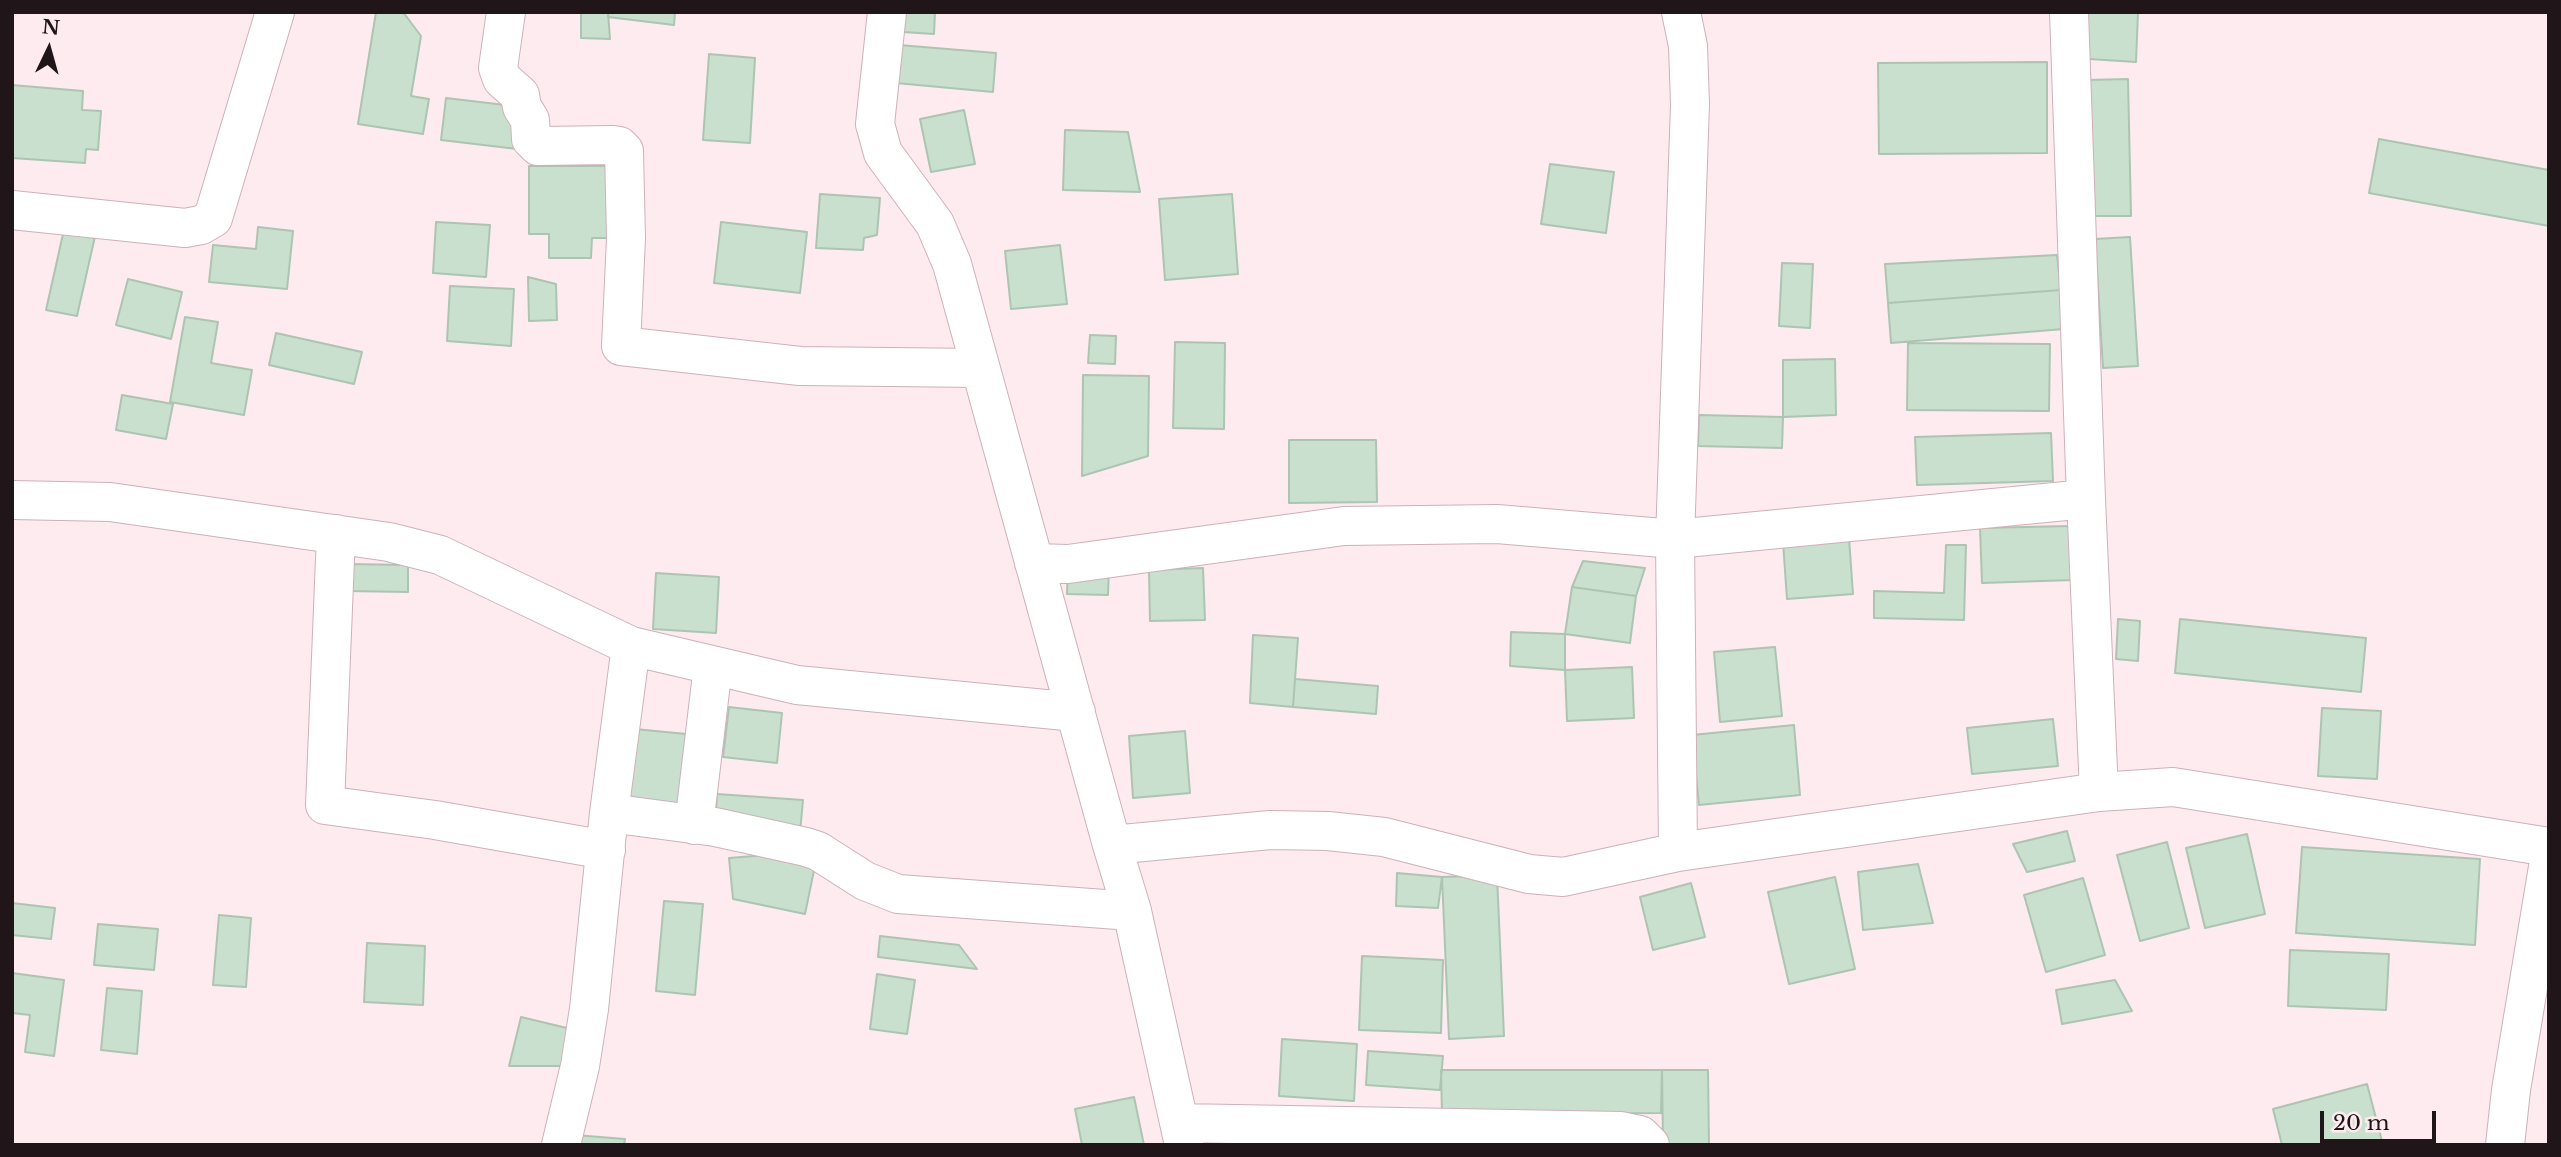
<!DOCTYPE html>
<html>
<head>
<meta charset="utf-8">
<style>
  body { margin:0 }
  #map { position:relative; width:2561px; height:1157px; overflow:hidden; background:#feebf0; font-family:"Libre Baskerville",serif }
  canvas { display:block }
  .frame { position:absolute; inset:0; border:14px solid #201518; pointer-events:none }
  .north { position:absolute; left:14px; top:14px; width:70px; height:70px; -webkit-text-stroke:5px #feebf0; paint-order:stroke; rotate:5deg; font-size:19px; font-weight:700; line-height:28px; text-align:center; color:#201518 }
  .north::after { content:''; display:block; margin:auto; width:24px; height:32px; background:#201518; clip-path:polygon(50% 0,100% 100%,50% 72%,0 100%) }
  .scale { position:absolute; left:2320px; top:1111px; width:116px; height:32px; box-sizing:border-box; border:4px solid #201518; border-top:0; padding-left:9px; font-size:21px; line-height:24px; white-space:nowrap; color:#201518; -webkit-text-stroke:5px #feebf0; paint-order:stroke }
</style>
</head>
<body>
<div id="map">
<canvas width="2561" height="1157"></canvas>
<div class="frame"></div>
<div class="north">N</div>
<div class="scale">20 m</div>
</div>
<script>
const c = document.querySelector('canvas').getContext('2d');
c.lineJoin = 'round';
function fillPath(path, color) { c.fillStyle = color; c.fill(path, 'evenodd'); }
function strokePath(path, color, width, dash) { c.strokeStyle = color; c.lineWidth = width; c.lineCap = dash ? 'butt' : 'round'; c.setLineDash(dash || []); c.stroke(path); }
const building = new Path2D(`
  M376,12H403L421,36L411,96L429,99L423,134L358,124Z
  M581,12H608L610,39L581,38Z
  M608,12H675L674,25L608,17Z
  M905,12H935L934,34L903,32Z
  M2075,12H2138L2136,62L2073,58Z
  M899,45L996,53L993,92L896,83Z
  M709,54L755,58L750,143L703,140Z
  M2047,62V153L1879,154L1878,63Z
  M2128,79L2131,216H2090L2087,80Z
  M12,85L83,91L82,110L101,111L98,150L86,149L85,163L12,158Z
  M446,98L522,107L517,149L441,140Z
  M964,110L975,164L931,172L920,119Z
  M1065,130L1128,132L1140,192L1063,190Z
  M2379,139L2549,170V226L2369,193Z
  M1550,164L1614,172L1606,233L1541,224Z
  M529,166H626V238H592L591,258H549V234H529Z
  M820,194L880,198L877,235L864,238L863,250L816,248Z
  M1232,194L1238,274L1165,280L1159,199Z
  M436,222L490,225L486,277L433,273Z
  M721,222L807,232L800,293L714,283Z
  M65,225L96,232L77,316L46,310Z
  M258,227L293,231L287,289L209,282L213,245L256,249Z
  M2130,237L2138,366L2103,368L2095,239Z
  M1060,245L1067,304L1011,309L1005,251Z
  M2057,255L2061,290L1888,303L1885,264Z
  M1782,263L1813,264L1810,328L1779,326Z
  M528,277L556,284L557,320L529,321Z
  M128,279L182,292L171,339L116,325Z
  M450,286L514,289L511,346L447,341Z
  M2061,290L2064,329L1891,343L1888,303Z
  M185,317L218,322L211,363L252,370L244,415L170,402Z
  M276,333L362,352L354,384L269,365Z
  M1090,335L1116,336L1115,364L1088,363Z
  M1175,342L1225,343L1224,429L1173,428Z
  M1908,343L2050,344L2049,411L1907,410Z
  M1835,359L1836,415L1783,417V360Z
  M1083,375L1149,376L1148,456L1082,476Z
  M122,395L173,404L166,439L116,430Z
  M1699,415L1783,417L1782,448L1698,446Z
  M2051,433L2053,481L1917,485L1915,437Z
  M1289,440H1376L1377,502L1289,503Z
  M2070,526L2073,580L1982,583L1980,528Z
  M1849,538L1853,594L1787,599L1783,542Z
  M1946,545H1966L1964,620L1874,618V591L1944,593Z
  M1583,561L1645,568L1636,596L1572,587Z
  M347,564L408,565V592L346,591Z
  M1068,564L1109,565L1108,595L1067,594Z
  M1203,568L1205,620L1150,621L1149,570Z
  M656,573L719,577L716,633L653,629Z
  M1572,587L1636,596L1630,643L1565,634Z
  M2118,619L2140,621L2138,661L2116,659Z
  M2180,619L2366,638L2361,692L2175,673Z
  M1511,632L1565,634V670L1510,666Z
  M1253,635L1298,638L1293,707L1250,703Z
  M1775,647L1782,716L1720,722L1714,652Z
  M1632,667L1634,718L1567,721L1565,670Z
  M1295,679L1378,686L1376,714L1293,707Z
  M729,707L782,713L777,763L723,757Z
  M2322,708L2381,711L2377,779L2318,776Z
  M2053,719L2058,766L1972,774L1967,728Z
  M1794,725L1800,795L1699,805L1692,735Z
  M635,729L686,734L678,810L628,805Z
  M1185,731L1190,793L1133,798L1129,736Z
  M717,794L803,800L800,833L715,827Z
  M2067,831L2075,861L2027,872L2013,844Z
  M2247,834L2265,914L2205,928L2186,848Z
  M2167,842L2189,928L2140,941L2117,855Z
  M2302,847L2480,859L2475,945L2296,933Z
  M818,851L805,914L733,899L729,858Z
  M1918,864L1933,923L1863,930L1858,872Z
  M1397,873L1442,877L1438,908L1396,906Z
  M1497,875L1504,1036L1449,1039L1442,877Z
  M1835,877L1855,969L1789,984L1768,892Z
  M2083,878L2105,955L2046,972L2024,895Z
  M1691,883L1705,937L1653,950L1640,897Z
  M664,901L703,904L695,995L656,991Z
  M12,903L55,908L51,939L12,935Z
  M219,915L251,918L246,987L213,985Z
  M98,924L158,929L154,970L94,965Z
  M880,936L959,945L977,969L878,957Z
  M367,943L425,946L423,1005L364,1002Z
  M2290,950L2389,954L2386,1010L2288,1006Z
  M1362,956L1443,960L1441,1033L1359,1030Z
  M12,973L64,980L54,1056L25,1052L30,1015L12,1013Z
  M877,974L915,980L907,1034L870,1029Z
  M2115,980L2132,1011L2062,1024L2056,990Z
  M107,988L142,991L137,1054L101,1050Z
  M521,1017L571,1029L580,1066H509Z
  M1282,1039L1357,1044L1354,1101L1279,1096Z
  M1368,1051L1443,1056L1440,1090L1366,1085Z
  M1441,1070H1662L1661,1113L1442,1114Z
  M1662,1070H1708L1709,1145H1663Z
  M2367,1084L2383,1145H2282L2273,1109Z
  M1134,1097L1144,1145H1082L1075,1109Z
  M575,1135L625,1139L624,1145H574Z`);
const street = new Path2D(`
  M506,12L498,68L502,79L520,95L522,107L530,120L531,139L538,146L613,145L619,146L624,151L626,238L621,346L800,366L979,368
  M887,12L875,124L883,153L935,224L952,264L1112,845L1132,911L1184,1145
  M2069,12L2086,499L2099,792
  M12,210L185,228L201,225L213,218L275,12
  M12,500L110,502L389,542L440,555L631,646L797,685L1076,712
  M336,534L325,805L435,820L606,850
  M1034,563L1068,564L1344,526L1497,524L1675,539L2086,499
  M609,813L715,827L806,847L818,851L865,881L898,894L1132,911
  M694,825L713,666
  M1112,845L1270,830L1328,831L1384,837L1529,874L1563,877L1678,852L2099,792L2173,787L2549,847
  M1678,852L1675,539L1690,104L1688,46L1681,12
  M1180,1123L1621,1131L1640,1135L1650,1145
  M561,1145L580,1066L589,1009L609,813L631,646
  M2505,1145L2511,1090L2549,861`);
fillPath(building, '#c8e0cd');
strokePath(building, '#adc4b2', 2);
strokePath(street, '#ceb0b9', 40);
strokePath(street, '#fff', 38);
</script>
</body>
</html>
